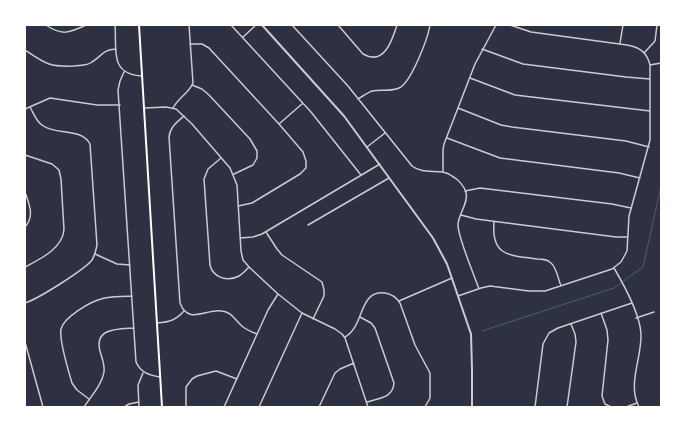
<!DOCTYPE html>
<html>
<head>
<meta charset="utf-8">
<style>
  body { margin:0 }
  #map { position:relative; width:686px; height:432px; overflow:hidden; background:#2d3142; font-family:Figtree,sans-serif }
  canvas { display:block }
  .frame { position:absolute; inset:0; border:26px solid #fff; pointer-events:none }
</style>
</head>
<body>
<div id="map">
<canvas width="686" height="432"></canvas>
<div class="frame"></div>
</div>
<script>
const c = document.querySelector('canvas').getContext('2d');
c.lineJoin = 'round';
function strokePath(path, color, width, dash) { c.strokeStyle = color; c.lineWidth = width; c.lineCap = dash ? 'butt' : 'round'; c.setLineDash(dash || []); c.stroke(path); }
const stream = new Path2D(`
  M482,331L614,288L643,267L661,186
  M25,406L26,407`);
const minor = new Path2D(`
  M46,25C62,36 69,33 86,25
  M115,25C117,50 109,74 142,76
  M231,25L311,112L361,175
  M292,25L348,86L412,166C425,176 440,167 452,176C458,179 464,186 466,192C469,203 458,214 458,225C458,238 474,274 479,289
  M338,25L363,54C384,66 392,41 397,25
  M243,37L256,25
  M620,43L623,25
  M190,44H202L209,48L279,124L303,152L306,161V168L300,174L252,203L238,206
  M482,49L523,64L626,77L650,79
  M25,50C46,64 49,67 74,66C80,65 87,66 92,62C102,56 102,50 116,49
  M644,53L655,41L657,25
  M650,65L661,63
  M124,72L120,81L118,90L136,362C141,373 149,375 160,377
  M470,78L515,95L650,111
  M192,85L202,89L209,95L250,139L257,151V158L253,165L234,174
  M358,99C363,96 367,93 372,91C381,89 391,92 399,88C411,83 428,38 430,25
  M145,108L166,107L176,109L192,124L230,168L237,185L241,251L243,260L249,267L278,294L302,313L335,329L342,334L345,338L368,407
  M173,108C179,97 189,93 193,83L189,25
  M458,108L501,125L512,127L626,141L649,147
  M25,109L50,98L97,105H120
  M184,116C177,122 170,127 169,137L180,303C188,325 206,309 221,311C232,311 235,321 243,327C247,330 252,332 257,334
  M279,124L303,103
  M447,138L500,158L619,173L640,178
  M367,147L385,133
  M25,155L52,164L59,170L61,179L64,230C62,249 40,259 25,267
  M221,158L208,169L204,179L210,265C213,278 228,282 239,276C243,274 246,270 249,267
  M443,172V150L444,144L475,64L496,25
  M465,191L480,188L612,204L631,208
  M25,192C29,204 35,216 25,227
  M461,215L476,219L616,237H628
  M494,222C491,257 510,255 537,259C542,259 547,259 551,263C557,268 558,279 561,286
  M308,225L389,178
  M266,232L277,249L282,255L322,282L324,290V296L313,319
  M240,238L253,237L262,234L380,164
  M95,254L117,264L130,265
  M614,268C624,285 640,314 641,334C642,358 627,384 639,407
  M458,296L481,288L490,286L529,291H545L612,269L621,262L627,251L629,216L650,140V65C647,52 639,47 627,45L531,32L510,25
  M399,301L452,278
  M25,303C38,299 84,270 92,260C95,255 96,250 97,245L90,144C81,127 56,136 42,125C36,121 34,114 30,107
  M601,313L607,330L608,340L602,396L605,404L611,407
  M360,317L371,323L375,328L394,383C393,398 379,398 367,402
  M636,318L654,312
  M157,323C170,322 176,320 184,311
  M345,337C365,326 358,290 385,293C392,294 396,297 400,303L415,345L430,373V398L425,407
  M25,342L43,407
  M89,399L77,390L72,383C69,373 59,339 61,329C64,317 90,302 101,299C111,296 122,297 132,296
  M84,407C91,396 102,385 104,372C105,365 102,358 100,351C94,328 118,329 133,328
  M124,407L129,404L139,402
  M139,407L138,385L143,373
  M186,407V387L192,379L197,376L216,371L237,379
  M224,407L268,310L278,294
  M259,407L302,313
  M319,407L335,373L340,369L354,363
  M535,407L543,344L549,333L558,328L632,303
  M567,407L576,342L575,334L571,324
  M626,407L637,403`);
const tertiary = new Path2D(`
  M262,25L344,116L433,238L447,264L471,334L472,369V407`);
const secondary = new Path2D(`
  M139,25L162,407`);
strokePath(stream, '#4f5d75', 1);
strokePath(minor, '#caccd0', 1.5);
strokePath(tertiary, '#caccd0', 2);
strokePath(secondary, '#fff', 2);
</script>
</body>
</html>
